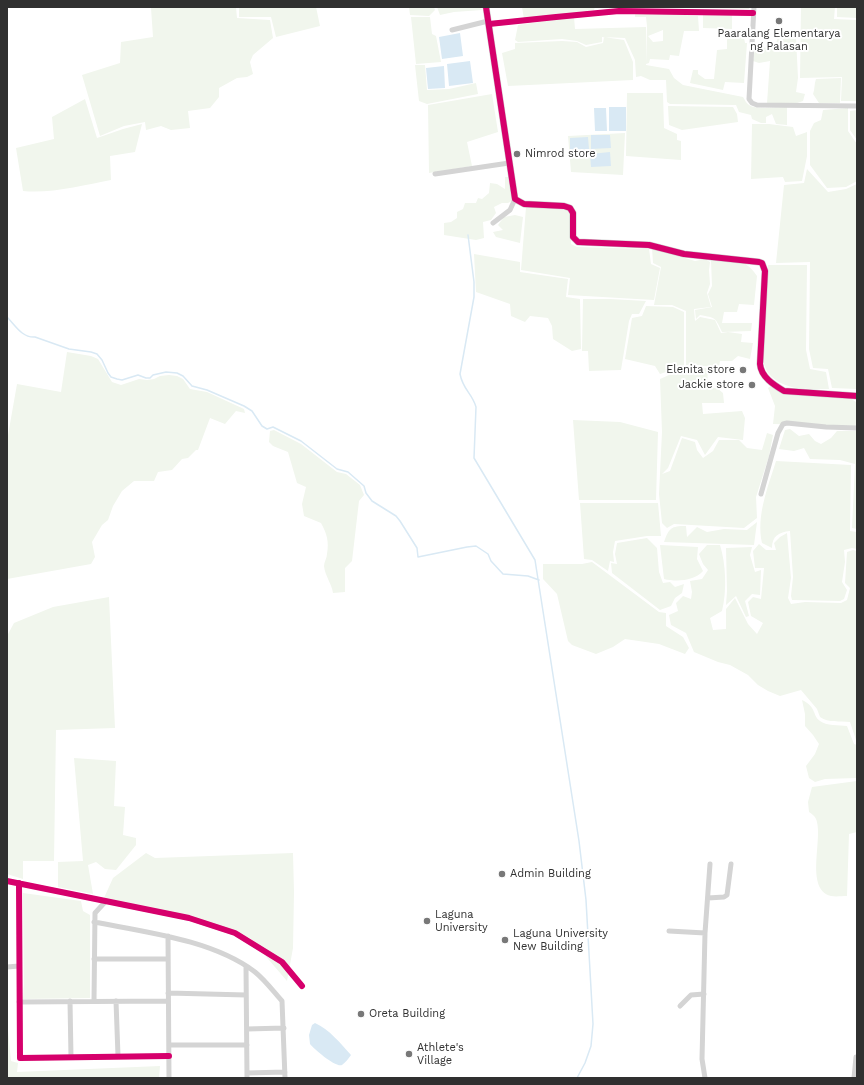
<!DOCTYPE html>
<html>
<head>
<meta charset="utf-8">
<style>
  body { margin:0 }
  #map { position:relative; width:864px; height:1085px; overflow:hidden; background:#fff; font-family:"Work Sans",sans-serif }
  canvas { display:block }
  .frame { position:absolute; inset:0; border:8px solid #303030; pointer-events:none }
</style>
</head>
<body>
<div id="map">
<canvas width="864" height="1085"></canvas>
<div class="frame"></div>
</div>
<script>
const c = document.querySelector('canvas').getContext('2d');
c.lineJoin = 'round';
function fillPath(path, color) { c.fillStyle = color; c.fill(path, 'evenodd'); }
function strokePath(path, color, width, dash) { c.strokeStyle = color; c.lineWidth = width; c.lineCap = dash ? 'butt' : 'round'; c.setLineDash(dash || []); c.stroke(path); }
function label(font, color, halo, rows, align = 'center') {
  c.font = font + ' "Work Sans",sans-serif'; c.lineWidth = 4; c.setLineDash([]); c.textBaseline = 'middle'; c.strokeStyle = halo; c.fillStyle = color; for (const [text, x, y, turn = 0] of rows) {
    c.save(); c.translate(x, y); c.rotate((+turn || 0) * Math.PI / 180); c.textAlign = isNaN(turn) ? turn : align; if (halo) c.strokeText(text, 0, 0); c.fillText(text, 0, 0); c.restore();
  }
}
const green = new Path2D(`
  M155,7H236L237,18L270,20L273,38L253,55L250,62L253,74L247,77L237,78L219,88V97L210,108L188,111L190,128L171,130L161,126L146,130L145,122L124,126L100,136L82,75L120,63L121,42L153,37L151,8Z
  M239,7H316L320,26L276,37L271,17H239Z
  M409,7H434L435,10L429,16L410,15Z
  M437,7H481L482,10L454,12L440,15Z
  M522,7H595L594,10L524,19Z
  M651,7H749V9Z
  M801,7H835L834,19L857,20V101H841L842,77L800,78Z
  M837,7H857V18L837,17Z
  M647,12L698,16L699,31H684L679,56L670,55L669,60L650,59L649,63L646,64L647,26L646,17H635V13ZM663,30V41L653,42L648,36Z
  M703,13H732V29L703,28Z
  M411,17H430L432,34L436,36L441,62L416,64Z
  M574,17L575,29L646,27V65L669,69L674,78L683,85L743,97C745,100 746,103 749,105C756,110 778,107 787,107V125L776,124L772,114L766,117V123H761L752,119L751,115L739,112L736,105L670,104L667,102L666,80H650L641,76L636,77L635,60L625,38L602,37V42L586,45L577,41L562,39L518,42L515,40L518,25Z
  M743,32L745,43H747L744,83L725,82L723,90L690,83L693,70H698V74L705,79H714L717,50L727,49V35Z
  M604,37L624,40L633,62V80L508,86L502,53L515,49V43L562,41L577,42L586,47L603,43Z
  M778,37L796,38L798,78L796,92L805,94L803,101L794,104L767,103L770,61L759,63L753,61L755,48L775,47Z
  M415,65H425L427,90L449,89L476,83L478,94L427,104L419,101Z
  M841,78L840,103H819L813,94C815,89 814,84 816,79Z
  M627,93H663L664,128L677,134V140L681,141V160L626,156Z
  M492,94L498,132L467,142L472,166L429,173L428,105Z
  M85,99L97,138L123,129L142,124L135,152L110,156L111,180C84,185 50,194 23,191L16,148L54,139L52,117Z
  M668,106L733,107L737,114L738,122L682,130L669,125Z
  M848,108V131L857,144V181L846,187L827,188L810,165V131L814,123L821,120L823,110Z
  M857,110V140L850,130V111Z
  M752,124H769L793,127L796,136L807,132V156L802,181L785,182L783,177L751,179Z
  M625,133L623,175L571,172L568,136Z
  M807,169L828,192L846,189L857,184V389L832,388L828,369L813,368L809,349L810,262L776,263L784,185L804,183Z
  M505,177H508L512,201L508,203H502L494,207L496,213L491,220L483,222L484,238L476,240L444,235V223L451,222L457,218V212L463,209L465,203H476L478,198L482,199L489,193L490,183L497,184L505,189Z
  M526,207L568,210L571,214V244L577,247L649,249L651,264L660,268L654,300L568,295L570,278L521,270Z
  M515,215L523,217L520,243L496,237L493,232L503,230L498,225L504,217Z
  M652,248L695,261L705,259L710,262L709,270L710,284L707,293L711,307L694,309L695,321L700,317L715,320L721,333L728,332L742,334L741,342L753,343L750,359L738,356L732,361H720L719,367L686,365V311L672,305H654L661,267L653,263Z
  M474,254L520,262V272L568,279L566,297L580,299L581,349L572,351L553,339L552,326L548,318L530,316L525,322L511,316L510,304L476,292Z
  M711,260C732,261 745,257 757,276L754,305L739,304L737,312H724L722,323H752L751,331L722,332C715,317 716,318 700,315L696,319L695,310L712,307L708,294L712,286Z
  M768,265H807L806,350L810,369L826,372L829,389C808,389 784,391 769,374C766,371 765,365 763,362Z
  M583,299H610L646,301L639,314H632L629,321L621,370L589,371L588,351H582Z
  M646,306L673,307L684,312V366L660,374L655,366L625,359L632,318L642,316Z
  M67,352L91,356L98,359L112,382L121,385L139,379L147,380L154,379L160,376L169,375L177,376L183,379L190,389L207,392L244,409L245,413L236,411L225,424L210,418L198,450H196L188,458L182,459L172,470L158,472L154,481H134L122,491L113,506L108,520L102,525L92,542L95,557L91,564L7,579V441L17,384L61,392Z
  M687,367L708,368L707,388H717L723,393L724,403H702L703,414L742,411L745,418L743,440L718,437L705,455L697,440L681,436L668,468L662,474L670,471L682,438L695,442L697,450L703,458L713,451L719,440H739L747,448L762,450L767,433L773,435L769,456L756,497L757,518L744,528L674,524L667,528L662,523L659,494L662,432L660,379Z
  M771,386L850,398L856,402L857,426L773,424L775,406L768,388Z
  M573,420L620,422L658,432L656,500H579Z
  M790,429L799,436L809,434L815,441L821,444L831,438L837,431H857V529L852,528L855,464L840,460L810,459L804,448L794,451L779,449L785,430Z
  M274,430L301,444L337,472L346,474L360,485L364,495L359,501L352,561L345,568V592L333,593C332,584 325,576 324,566C324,562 327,558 327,554C329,541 327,534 321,523L304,516L302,504L306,487L297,483L288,452L273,446L269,442L270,431Z
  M776,461L851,465L850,531L857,532V549L852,548L844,550L845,562L842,582L847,590L844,599L840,601L792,600L791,596L793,577L790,531C779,532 772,536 772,548L762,543C756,516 768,487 776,461Z
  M580,503H658L661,536H647L615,541L613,552L614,562L610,561L608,571L592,560L584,559Z
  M757,522L754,545L664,542C669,528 671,526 686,526L687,537L697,527L707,532L724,529L747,530Z
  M787,533L791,578L788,598L791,604L805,602L841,603L847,600L850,588L845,583L847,552L853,550L857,551V743L850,722C839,721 829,723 820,717L817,709L801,690L780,696L768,691L758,685L748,675L730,665L718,662L694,652L686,633L671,625L669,615L678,611L676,603L683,596L691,599L692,592L690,581L702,579L708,570L703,564L699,554L707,545H720C726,564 727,591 722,611L710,618L713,630L726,629V609L735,598L748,624L757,634L763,623L751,616L748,602L753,597L761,599L764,568H755L753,551L759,544L766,550H776L774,543L780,537Z
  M647,538L657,548L659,572L663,583L670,582L675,587L684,584L682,593L675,598L671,606L660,610L612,573L611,563L617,564L615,554L617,543Z
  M660,545L698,547L697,559L703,571C694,581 677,582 664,579Z
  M752,547L750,555L755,572L761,570L760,595L752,594L745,601L749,616L746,617L736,596L726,605L727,591L726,548Z
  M592,562L659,612L666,613V626L683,637L689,648L685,654L659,644L625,639L613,647L596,654L572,645L568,641L557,594L543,579V564H582Z
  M109,597L115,728L56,730L54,861H23V879L7,874V636L14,623L53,607Z
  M802,700C817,707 812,715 820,721C826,726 839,725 847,726L854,744L857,745V778L825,779L815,782L809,778L806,766L815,754L819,744L813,735L805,726V714Z
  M74,758L116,761L114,806L125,807L123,835L136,838V845L116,870L105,869L96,862L88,865L93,894L58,887V862L83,861Z
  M857,781V832L849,834L847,896C842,896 836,897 831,896C804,889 824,838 816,819C815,816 812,814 809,812L808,802L812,787Z
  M146,853L155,858L293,853L294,892L293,948L287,981L250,938L192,916L104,898L113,878Z
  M23,893L81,901L83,911L90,915V998L23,999L24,984Z
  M7,1020L11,1061L18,1063L17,1072L160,1066L159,1078H7Z`);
const water = new Path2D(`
  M460,33L463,56L442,59L439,37Z
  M470,61L473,83L449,86L447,64Z
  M444,66L445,88L428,89L426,68Z
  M609,107H626V131H609Z
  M594,108H606L607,131H595Z
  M591,135H610L611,148L591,149Z
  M588,137L589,149L570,150V138Z
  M610,152L611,166L591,167L590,154Z
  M315,1023C329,1029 341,1044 351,1055C349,1058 345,1063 342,1065C336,1068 314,1049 310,1044L309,1035L312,1025Z`);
const stream = new Path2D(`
  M468,235L474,282V297L460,374C463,390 472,393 476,407L474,458L535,560L579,841L586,900L593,1024L591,1046L585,1063L577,1078
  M7,317C15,325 22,338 35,337L69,349L91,352L97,354L102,360L108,373L111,377L117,379L122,380L138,375L146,378H150L153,375L166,372L177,373L183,376L192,386L207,390L244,406L252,411L262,426L267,429L273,427L301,441L337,469L348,472L364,486L366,493L372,501L396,516L400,521L417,548L418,557L467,547L476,546L488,554L491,561L503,574L528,576L539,580`);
const street = new Path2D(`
  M754,7L749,99L752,103L757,105L857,106
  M489,24L556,17L619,11L753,13
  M452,30L488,21
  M435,174L509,163
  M493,223L510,210L515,199
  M761,494L778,433L783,424L787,423L826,427L857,428
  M7,881L189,918L235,933L282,962L302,986
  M19,883L20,1058L169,1056
  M708,898L724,897L727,895L731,864
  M94,922C145,932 213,940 255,972C265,980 273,991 282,1001L285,1078
  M669,931L705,933
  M168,936L169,1078
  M94,959H168
  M246,966L247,1078
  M7,967L19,966
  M168,993L246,995
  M70,1001L71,1057
  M94,1001L95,913L106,901
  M116,1001L118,1056
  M19,1002L168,1001
  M680,1006L691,995L704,994
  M247,1029L284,1028
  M169,1045H247
  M247,1073L285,1072
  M705,1078L702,1059L705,933L710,864
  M854,1078L856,1057`);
const secondary = new Path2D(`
  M486,7L515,199L524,204L564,206L570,208L573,213V237L578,242L649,245L684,254L759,262L762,263L765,271L760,364C761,377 774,385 784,391L857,396`);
const cycleway = new Path2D(`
  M486,7L515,199L524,204L564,206L570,208L573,213V237L578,242L649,245L684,254L759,262L762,263L765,271L760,364C761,377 774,385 784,391L857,396
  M489,24L556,17L619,11L753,13
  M7,881L189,918L235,933L282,962L302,986
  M19,883L20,1058L169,1056`);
const markers = [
  [779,21,4,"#787878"],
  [517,154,4,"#787878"],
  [743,370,4,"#787878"],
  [752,385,4,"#787878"],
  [502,874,4,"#787878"],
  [427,921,4,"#787878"],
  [505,940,4,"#787878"],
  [361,1014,4,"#787878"],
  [409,1054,4,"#787878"]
];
const poiNames = [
  ["Paaralang Elementarya",779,34,"center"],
  ["ng Palasan",779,47,"center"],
  ["Nimrod store",525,154],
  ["Elenita store",735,370,"right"],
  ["Jackie store",744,385,"right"],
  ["Admin Building",510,874],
  ["Laguna",435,915],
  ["University",435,928],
  ["Laguna University",513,934],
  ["New Building",513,947],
  ["Oreta Building",369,1014],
  ["Athlete's",417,1048],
  ["Village",417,1061]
];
fillPath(green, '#f1f6ed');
fillPath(water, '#d9e9f4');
strokePath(stream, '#d9e9f4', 1.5);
strokePath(street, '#d4d4d4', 5);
strokePath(secondary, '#cecece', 7);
strokePath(cycleway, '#d6006c', 6);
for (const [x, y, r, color] of markers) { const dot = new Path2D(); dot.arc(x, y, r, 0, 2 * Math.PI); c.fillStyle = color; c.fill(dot); strokePath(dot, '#fff', 1.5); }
label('11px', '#303030', '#fff', poiNames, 'left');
</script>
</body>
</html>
